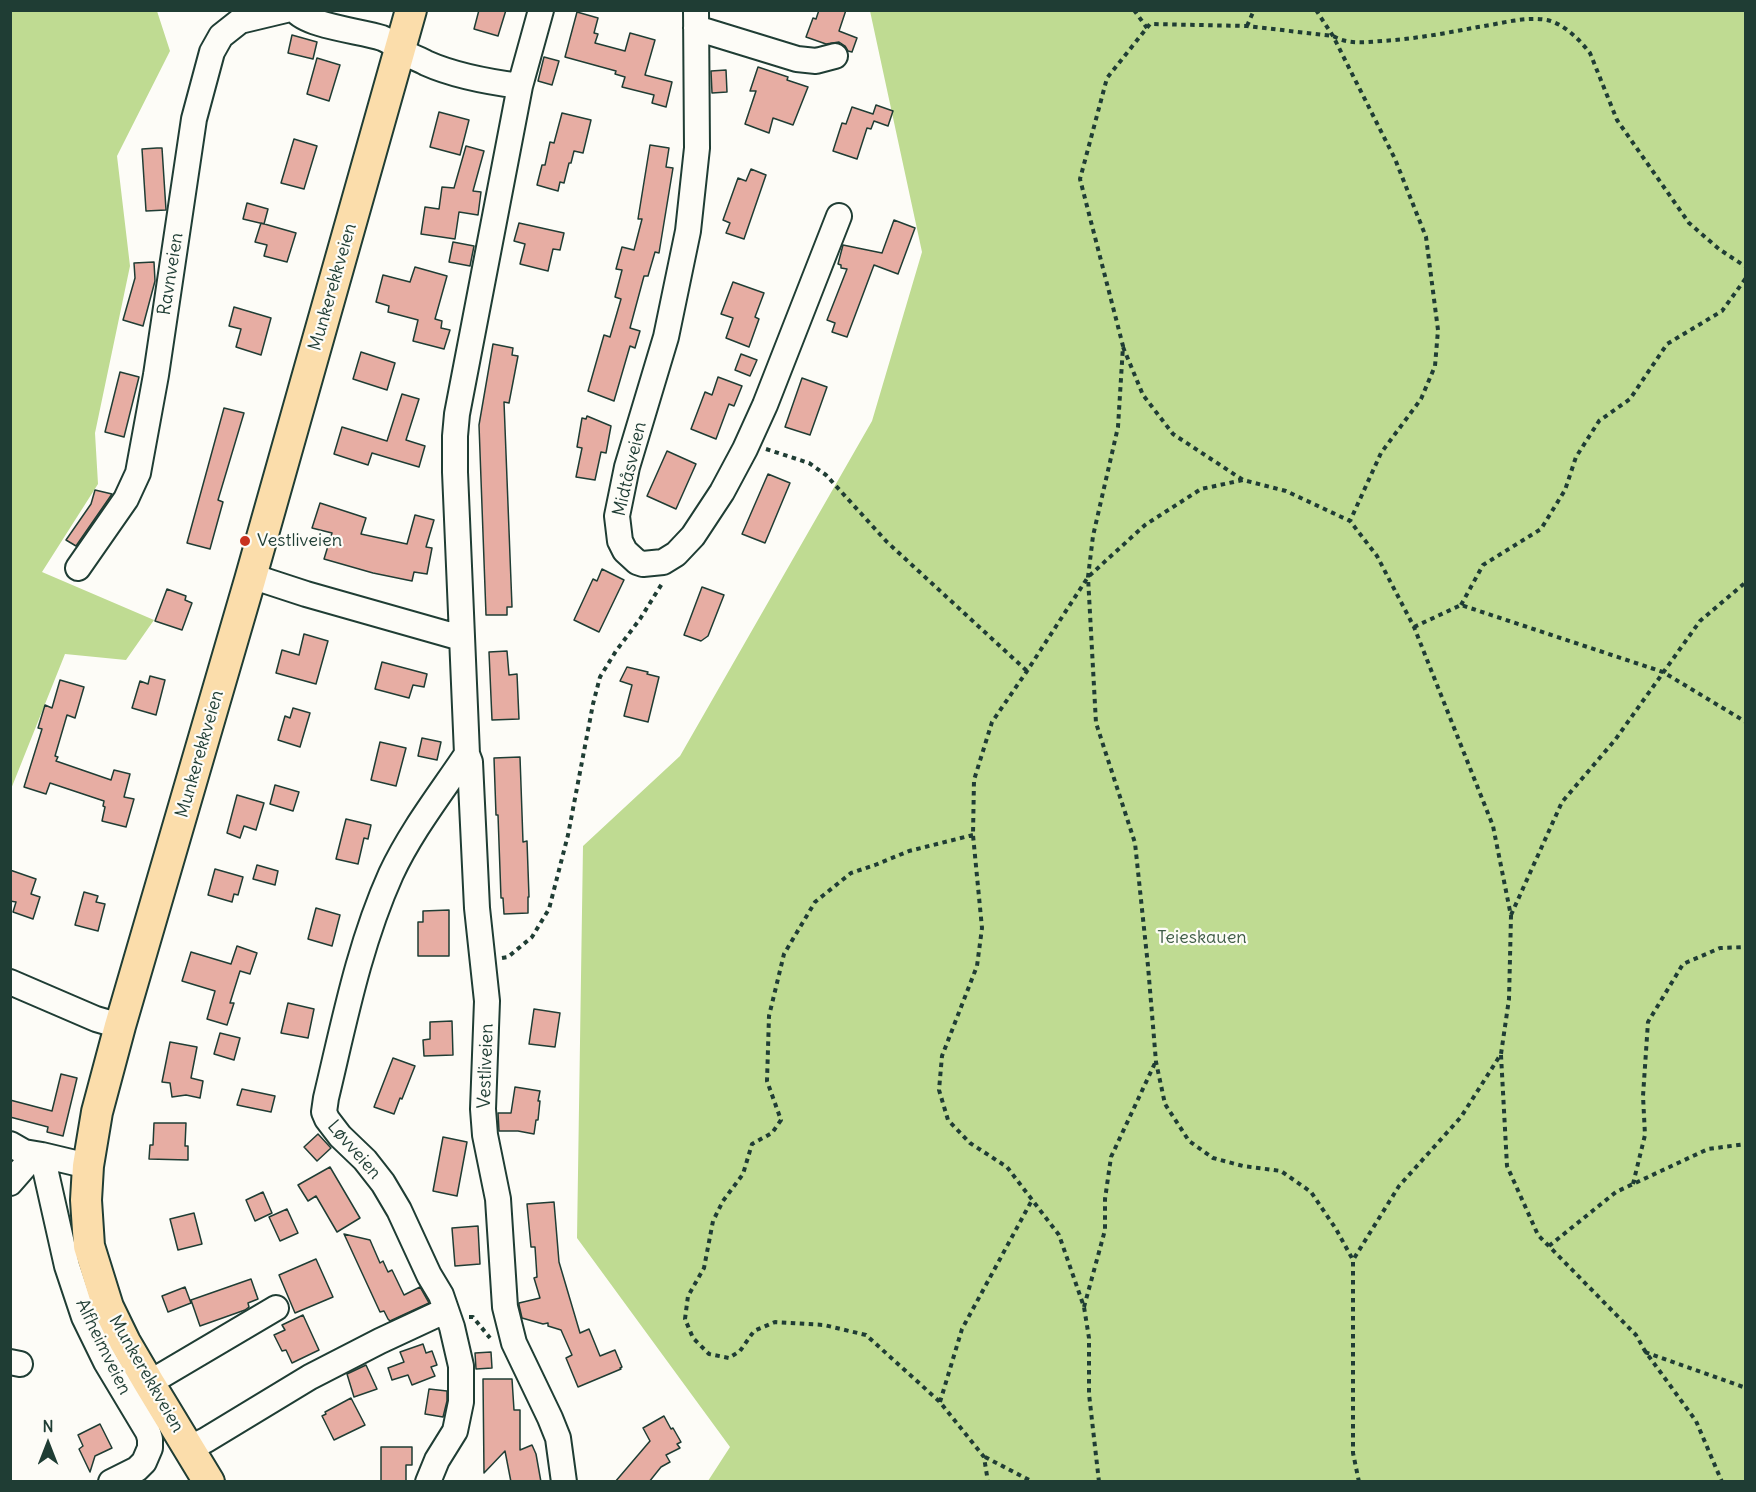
<!DOCTYPE html>
<html>
<head>
<meta charset="utf-8">
<style>
  body { margin:0 }
  #map { position:relative; width:1756px; height:1492px; overflow:hidden; background:#fdfcf7; font-family:Delius,sans-serif }
  canvas { display:block }
  .frame { position:absolute; inset:0; border:12px solid #1f3d34; pointer-events:none }
  .north { position:absolute; left:18px; top:1414px; width:60px; height:60px; -webkit-text-stroke:4px #fdfcf7; paint-order:stroke; rotate:0deg; font-size:16px; font-weight:700; line-height:24px; text-align:center; color:#1f3d34 }
  .north::after { content:''; display:block; margin:auto; width:21px; height:27px; background:#1f3d34; clip-path:polygon(50% 0,100% 100%,50% 72%,0 100%) }
</style>
</head>
<body>
<div id="map">
<canvas width="1756" height="1492"></canvas>
<div class="frame"></div>
<div class="north">N</div>
</div>
<script>
const c = document.querySelector('canvas').getContext('2d');
c.lineJoin = 'round';
function fillPath(path, color) { c.fillStyle = color; c.fill(path, 'evenodd'); }
function strokePath(path, color, width, dash) { c.strokeStyle = color; c.lineWidth = width; c.lineCap = dash ? 'butt' : 'round'; c.setLineDash(dash || []); c.stroke(path); }
function label(font, color, halo, rows, align = 'center') {
  c.font = font + ' Delius,sans-serif'; c.lineWidth = 4.5; c.setLineDash([]); c.textBaseline = 'middle'; c.strokeStyle = halo; c.fillStyle = color; for (const [text, x, y, turn = 0] of rows) {
    c.save(); c.translate(x, y); c.rotate((+turn || 0) * Math.PI / 180); c.textAlign = isNaN(turn) ? turn : align; if (halo) c.strokeText(text, 0, 0); c.fillText(text, 0, 0); c.restore();
  }
}
const green = new Path2D(`
  M11,10L157,11L170,51L117,156L130,266L95,433L98,484L42,572L154,620L126,660L65,654L11,789Z
  M870,11H1745V1481H708L730,1447L577,1238L583,846L680,756L872,421L922,252Z`);
const building = new Path2D(`
  M479,10H506L498,36L474,29Z
  M819,10H846L839,31L857,38L852,52L848,51L845,46L839,42L826,44L806,37L813,18L816,19Z
  M577,12L598,18L594,33L598,34L595,43L625,51L630,33L655,40L645,75L672,82L666,107L652,103L654,95L622,87L625,77L615,74L616,71L565,57Z
  M292,35L317,42L313,59L288,53Z
  M544,57L559,61L552,85L538,81Z
  M317,58L340,65L329,101L307,94Z
  M758,67L788,77L787,80L808,87L793,125L773,118L769,133L745,124L756,91H750Z
  M726,70L727,92L712,93L711,71Z
  M876,105L893,111L888,126L874,121L871,129L867,128L857,159L833,151L842,123L846,124L852,107L873,114Z
  M439,112L469,120L460,155L430,147Z
  M562,113L591,120L583,153L574,151L571,163H569L564,183L560,182L558,191L537,185L542,165H545L550,142L554,143Z
  M294,139L317,146L304,189L281,183Z
  M650,145L669,148L666,167L673,168L659,253L655,252L648,276H644L630,328L640,331L635,348L630,346L614,401L588,391L604,335L610,337L621,299L615,297L622,270L616,269L622,247L634,250L642,219H638Z
  M466,146L484,151L473,191L481,192L478,215L459,212L455,239L421,234L425,207L439,209L442,187L454,188Z
  M157,148H162L166,210L146,211L142,149Z
  M751,169L766,175L744,239L726,233L730,223L723,220L738,178L746,181Z
  M247,203L268,209L264,224L243,219Z
  M894,220L915,228L898,274L874,265L847,337L832,332L835,323L827,320L847,269L841,268V265L838,264L843,245L882,253Z
  M261,223L296,233L287,262L264,256L267,245L255,242Z
  M519,223L564,233L560,250L553,249L548,271L520,264L525,244L514,241Z
  M453,242L474,246L470,266L449,262Z
  M154,262L155,281L143,326L123,320L135,278L134,263Z
  M415,267L447,276L435,319L442,321L441,328L450,330L444,349L413,341L418,320L388,312L389,306L376,302L383,275L410,282Z
  M733,282L764,293L755,317L759,319L749,347L726,338L733,318L721,314Z
  M234,307L271,318L261,355L236,347L241,329L229,326Z
  M493,344L513,348L512,355L518,356L509,403L504,402L512,607H507V615H486L479,425Z
  M361,352L395,363L387,390L353,379Z
  M741,354L757,360L750,376L735,370Z
  M120,372L139,377L124,437L105,432Z
  M718,377L742,386L734,406L729,404L716,439L691,429L705,392L712,395Z
  M802,378L827,387L810,435L785,427Z
  M402,394L419,399L406,440L425,446L419,467L372,453L368,465L334,454L342,427L387,441Z
  M224,408L244,413L218,500L223,502L210,549L187,543Z
  M587,416L611,426L606,453L601,452L595,480L576,477L582,448L577,447L582,418L586,419Z
  M667,451L696,464L676,509L647,496Z
  M768,474L790,483L765,543L742,534Z
  M95,490L112,494L76,546L66,540L91,504Z
  M320,503L366,518L361,534L407,544L415,515L434,520L426,547L432,548L427,574L414,572L412,581L373,573L324,559L332,533L312,528Z
  M602,569L624,580L599,632L574,620L593,579L597,581Z
  M702,587L724,595L708,636L701,641L684,635Z
  M167,589L186,596L185,600L192,603L182,630L155,621Z
  M304,634L328,641L316,684L276,673L282,650L299,655Z
  M507,651L509,675L517,674L519,719L492,720L489,652Z
  M382,662L427,674L424,687L413,685L409,698L375,689Z
  M627,667L648,672L647,674L659,677L648,722L624,716L632,685L620,681Z
  M150,676L165,680L156,715L132,708L140,681L148,684Z
  M60,680L84,687L75,718L67,715L55,756L58,757L56,761L111,780L114,770L130,774L124,797L134,799L126,827L102,821L105,807L103,806L104,801L50,783L46,794L24,787L42,729L38,728L45,705L52,708Z
  M293,708L310,713L300,747L278,740L285,716L290,718Z
  M422,738L441,742L437,760L418,756Z
  M380,742L406,748L396,786L371,780Z
  M520,757L523,842L527,841L529,897H528V913L504,914L503,898H501L498,815H496L494,758Z
  M275,785L299,792L293,811L270,804Z
  M237,795L264,803L256,830L244,826L240,838L227,833Z
  M346,819L371,825L368,839L364,838L358,864L336,859Z
  M257,865L278,871L275,885L253,879Z
  M215,869L243,877L238,895L234,894L232,902L208,895Z
  M10,870L36,879L31,894L40,897L33,919L13,912L16,902L10,901Z
  M84,892L98,896L96,902L105,904L98,931L75,925Z
  M316,908L340,915L332,946L308,939Z
  M449,910V956H418V922H423V911Z
  M237,946L257,953L250,974L240,971L230,1003H234L227,1025L207,1019L215,991L182,981L191,952L231,964Z
  M288,1003L314,1009L308,1038L281,1033Z
  M534,1009L560,1013L555,1047L529,1044Z
  M452,1021L453,1055L424,1056L423,1040L430,1039V1022Z
  M220,1033L240,1038L234,1060L214,1054Z
  M170,1042L197,1047L191,1078L203,1081L200,1098L186,1095L172,1097L170,1083L162,1082Z
  M393,1058L415,1066L402,1099L400,1098L394,1114L374,1107Z
  M61,1074L77,1078L63,1136L47,1132L48,1127L10,1117V1100L52,1111Z
  M515,1087L540,1091L538,1101H540L538,1120H536L534,1134L518,1131H499L498,1113H511Z
  M242,1089L275,1096L271,1112L237,1105Z
  M154,1123H186L185,1146H188V1160L149,1159L150,1145H153Z
  M318,1134L331,1148L317,1161L304,1147Z
  M443,1137L467,1142L457,1196L433,1191Z
  M330,1167L360,1218L337,1232L316,1196L308,1201L298,1185Z
  M263,1192L272,1213L255,1221L246,1200Z
  M554,1202L559,1262L580,1333L589,1329L600,1356L615,1350L622,1367L620,1368L621,1369L578,1387L566,1358L572,1355L561,1330L548,1326V1323L543,1324L522,1318L519,1305V1303L540,1298L534,1278L537,1277L535,1247H531L527,1204Z
  M287,1209L298,1233L280,1241L269,1217Z
  M194,1213L202,1244L178,1250L170,1219Z
  M478,1226L480,1264L455,1266L452,1228Z
  M344,1234L370,1240L380,1263L383,1261L388,1272L392,1270L404,1295L420,1287L429,1303L390,1321L388,1319L384,1311L380,1312Z
  M316,1259L333,1297L295,1313L279,1275Z
  M251,1279L258,1299L248,1303L249,1307L245,1310L200,1326L191,1300Z
  M185,1287L191,1303L168,1312L162,1296Z
  M303,1315L319,1350L292,1363L286,1350L282,1351L274,1335L285,1330L282,1325Z
  M423,1344L426,1353L432,1351L437,1365L431,1367L435,1376L412,1385L408,1375L392,1380L388,1368L404,1362L400,1352Z
  M491,1352L492,1368L476,1369L475,1353Z
  M366,1365L377,1389L354,1397L347,1374Z
  M483,1379H512L514,1410H520V1450L532,1445L536,1454L541,1482H511L505,1451L484,1473Z
  M429,1389L447,1391V1401L443,1417L425,1414Z
  M351,1398L365,1425L334,1440L322,1416L326,1414L325,1412Z
  M664,1416L671,1429L673,1428L681,1442L677,1444L680,1448L666,1455L670,1462L661,1467L649,1482H615L650,1441L643,1428Z
  M100,1424L112,1448L95,1456L90,1472L79,1449L83,1446L78,1435Z
  M381,1447H412V1465H406V1482H381Z`);
const path = new Path2D(`
  M1134,10L1147,28
  M1316,10L1333,36L1395,159L1426,237L1438,330L1435,366L1421,399L1381,453L1350,521
  M1247,26L1254,10
  M1123,347L1143,395L1173,434L1243,480
  M766,449L809,463L826,475L887,542L1027,671
  M1461,605L1483,565L1541,529L1565,490L1576,457L1599,421L1630,399L1667,344L1722,311L1746,278
  M1414,627L1461,605L1663,672L1746,722
  M973,835L909,851L875,865L851,873L815,902L784,954L769,1016L767,1081L781,1120L772,1133L752,1144L743,1174L723,1201L713,1221L704,1268L688,1296L685,1319L693,1338L709,1354L729,1358L740,1351L754,1331L775,1322L824,1325L866,1335L940,1402L984,1457L988,1482
  M1511,915L1562,802L1615,740L1700,621L1746,582
  M502,958L508,957L532,937L549,909L568,835L593,704L600,677L616,651L640,619L663,582
  M1501,1055L1507,1166L1538,1235L1636,1335L1645,1351L1696,1421L1722,1482
  M1633,1184L1645,1135L1643,1096L1648,1022L1683,964L1720,948L1746,947
  M1549,1246L1616,1192L1708,1149L1746,1144
  M1084,1307L1105,1230V1199L1111,1157L1155,1063
  M469,1317H473L490,1338
  M1645,1352L1746,1388
  M940,1402L962,1329L1032,1200
  M985,1457L1033,1482
  M1099,1482L1089,1394V1338L1084,1307L1059,1235L1007,1167L970,1143L948,1120L939,1090L942,1056L977,966L982,928L973,835L974,780L992,722L1027,671L1088,577L1145,525L1201,489L1243,480L1286,491L1350,521L1377,556L1414,627L1493,826L1511,916L1509,999L1501,1054L1461,1117L1399,1186L1353,1260
  M1359,1482L1353,1453V1260L1336,1229L1311,1192L1281,1171L1243,1166L1213,1158L1189,1141L1165,1104L1156,1062L1148,966L1135,843L1096,723L1088,577L1093,536L1118,427L1123,346L1080,179L1107,78L1150,24L1247,26L1333,36C1349,45 1365,42 1382,41C1414,39 1447,33 1478,27C1500,24 1525,16 1547,20C1564,24 1579,39 1590,53L1617,120L1689,223L1719,249L1746,267`);
const minor = new Path2D(`
  M295,10C307,26 361,31 382,38C393,42 400,50 409,55C415,58 421,60 426,63C455,76 489,82 520,86L541,10
  M696,10L697,148L688,231L666,337L627,467L617,516L620,541L625,551L637,562L643,564L663,562L676,554L693,536L722,492L745,449L765,405L839,216
  M696,28L797,59L816,61L835,56
  M520,86L457,414L455,436V472L467,754L470,762L477,908L487,1001L483,1109L485,1135L498,1199L505,1307L514,1343L550,1418L558,1438L564,1482
  M78,568L126,499L138,473L156,375L194,119L212,52L221,36L240,21L286,10
  M251,576L306,594L461,638
  M10,982L96,1019L120,1026
  M10,1144L24,1152L42,1155L67,1266L84,1317L106,1362L148,1432L150,1439V1448L144,1462L137,1469L111,1482
  M10,1183L31,1159L42,1155L88,1166
  M10,1362L20,1364
  M149,1383L276,1308
  M190,1448L206,1440L310,1377L380,1341L438,1314
  M428,1482L437,1460L455,1431L461,1402V1366L452,1327L441,1295L429,1275L399,1210L383,1183L365,1160L340,1136L327,1119L324,1112L326,1098C344,1023 359,945 391,874C411,831 441,793 467,754`);
const major = new Path2D(`
  M209,1482L149,1383L125,1342L108,1307L89,1246L86,1200L88,1166L97,1112L120,1026L250,580L411,10`);
const markers = [
  [245,541,6,"#c8321e"]
];
const streetNames = [
  ["Ravnveien",171,274,-81],
  ["Munkerekkveien",333,287,-74],
  ["Midtåsveien",630,469,-77],
  ["Munkerekkveien",200,754,-74],
  ["Vestliveien",486,1066,-88],
  ["Løvveien",354,1150,49],
  ["Alfheimveien",103,1347,64],
  ["Munkerekkveien",146,1374,60]
];
const poiNames = [
  ["Vestliveien",257,541]
];
const parkNames = [
  ["Teieskauen",1202,938]
];
fillPath(green, '#bfdb92');
fillPath(building, '#e7ada3');
strokePath(building, '#1f3d34', 1.5);
strokePath(minor, '#1f3d34', 28);
strokePath(major, '#1f3d34', 34);
strokePath(path, '#1f3d34', 4, [4.5, 4.5]);
strokePath(minor, '#fdfcf7', 24);
strokePath(major, '#fbddab', 30);
for (const [x, y, r, color] of markers) { const dot = new Path2D(); dot.arc(x, y, r, 0, 2 * Math.PI); c.fillStyle = color; c.fill(dot); strokePath(dot, '#fdfcf7', 2); }
label('18px', '#1f3d34', '#fdfcf7', streetNames);
label('18px', '#1f3d34', '#fdfcf7', poiNames, 'left');
label('18px', '#3f5d47', '#fdfcf7', parkNames);
</script>
</body>
</html>
